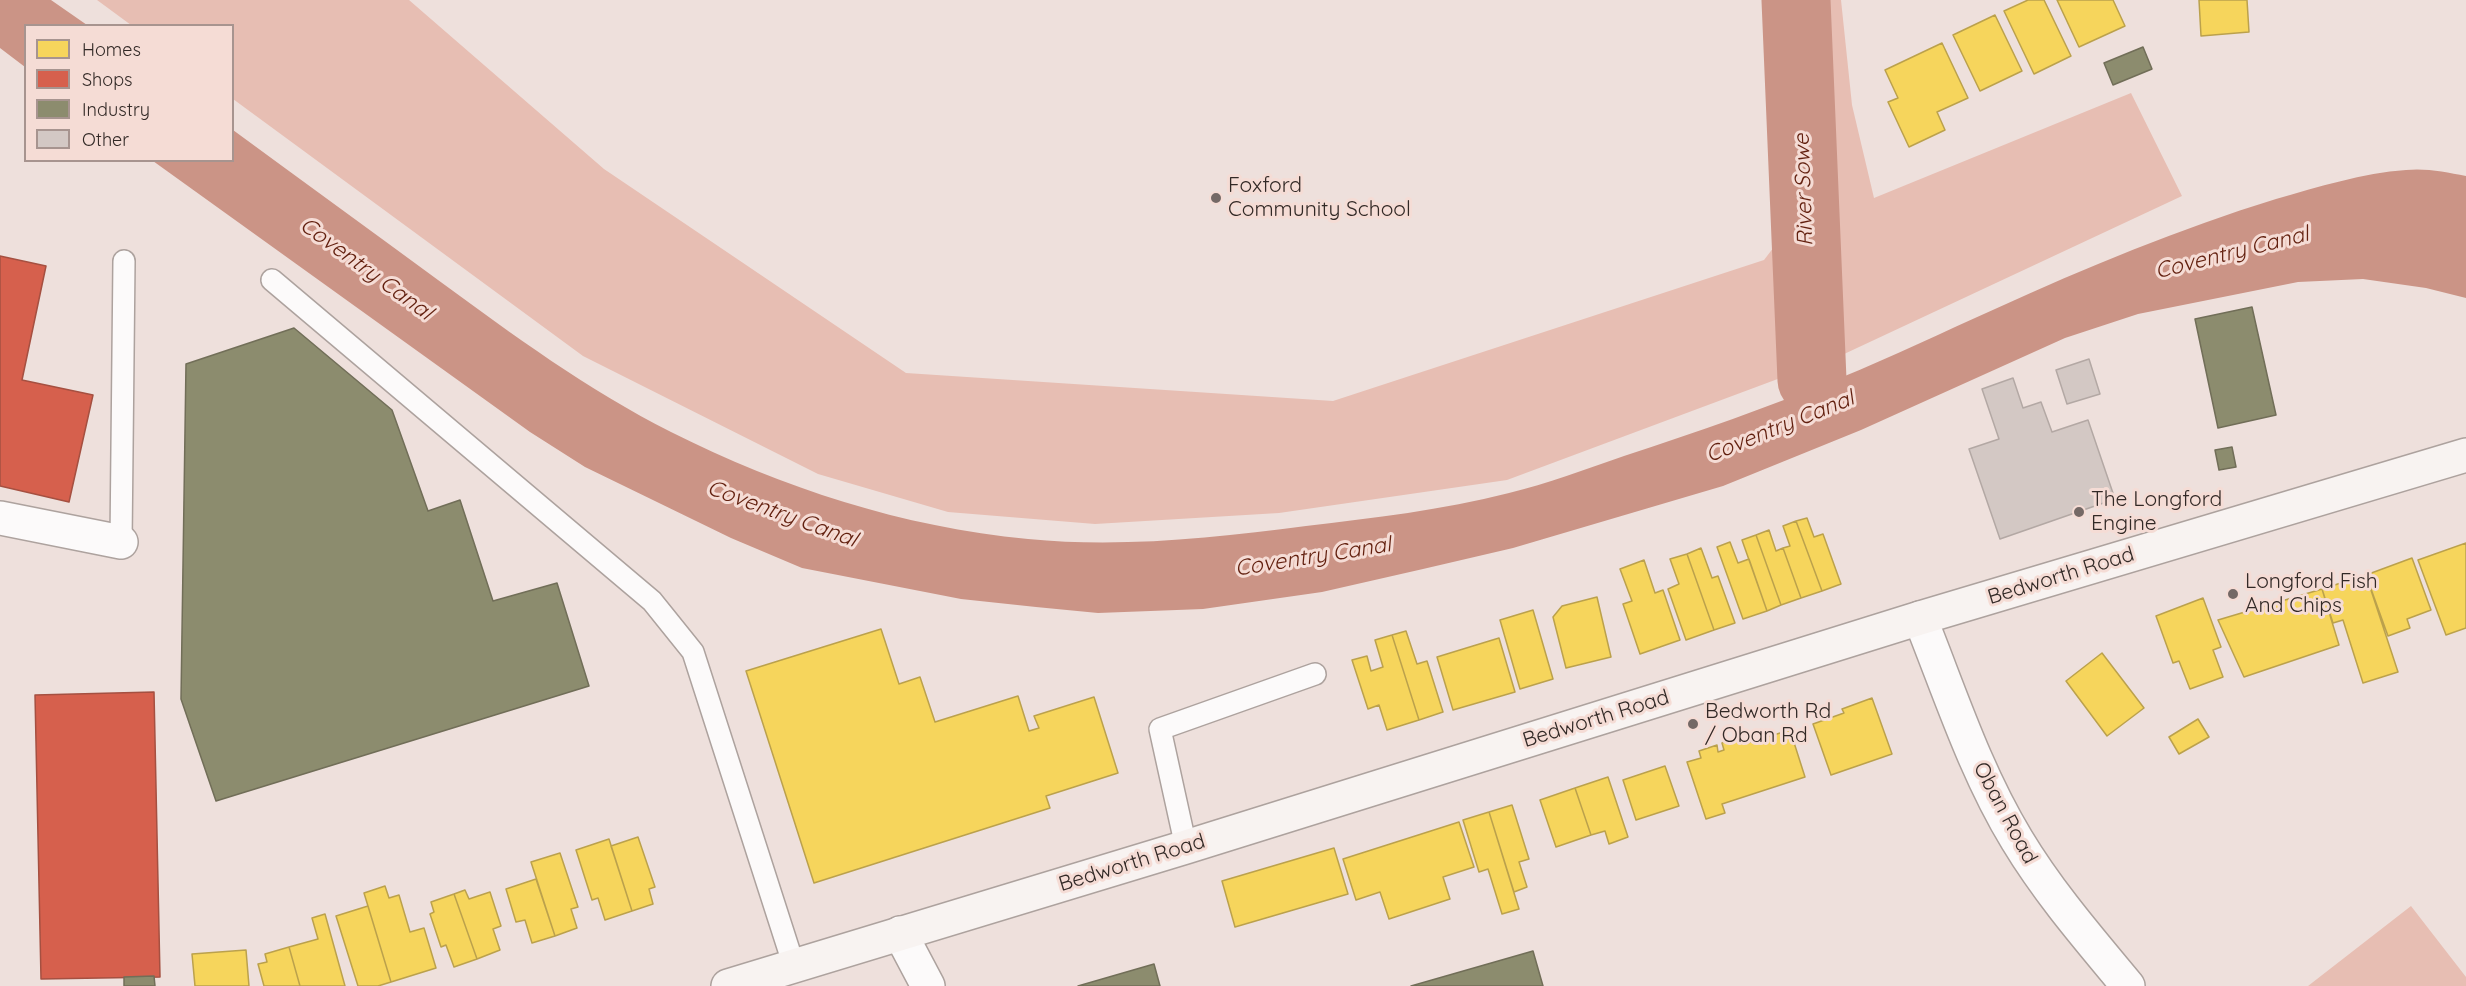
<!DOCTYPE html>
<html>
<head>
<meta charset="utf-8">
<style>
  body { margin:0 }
  #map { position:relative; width:2466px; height:986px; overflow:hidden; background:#eee0dc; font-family:Quicksand,sans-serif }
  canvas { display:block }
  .legend { position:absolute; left:24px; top:24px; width:210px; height:138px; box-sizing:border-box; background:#f5dcd5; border:2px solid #a7948f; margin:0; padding:8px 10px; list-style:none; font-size:18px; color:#322926 }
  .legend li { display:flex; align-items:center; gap:12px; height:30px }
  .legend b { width:30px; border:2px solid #a7948f }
</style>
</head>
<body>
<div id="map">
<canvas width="2466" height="986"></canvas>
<ul class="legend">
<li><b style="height:16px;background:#f6d55c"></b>Homes</li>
<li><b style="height:16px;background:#d6604d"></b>Shops</li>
<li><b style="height:16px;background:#8c8c6e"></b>Industry</li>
<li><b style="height:16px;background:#d3c8c4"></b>Other</li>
</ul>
</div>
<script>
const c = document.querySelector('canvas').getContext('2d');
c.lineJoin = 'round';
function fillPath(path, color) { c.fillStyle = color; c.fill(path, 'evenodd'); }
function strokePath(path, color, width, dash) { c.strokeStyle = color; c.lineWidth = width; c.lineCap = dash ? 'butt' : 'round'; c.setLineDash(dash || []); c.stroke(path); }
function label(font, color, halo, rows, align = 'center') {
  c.font = font + ' Quicksand,sans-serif'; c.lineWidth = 6; c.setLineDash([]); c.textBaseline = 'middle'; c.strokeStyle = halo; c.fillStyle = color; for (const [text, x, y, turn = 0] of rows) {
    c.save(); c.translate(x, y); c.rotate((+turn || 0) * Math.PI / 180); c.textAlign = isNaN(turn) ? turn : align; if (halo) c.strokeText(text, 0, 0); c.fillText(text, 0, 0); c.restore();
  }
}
const green = new Path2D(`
  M97,0H409L604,169L906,373L1333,401L1764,260L1790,226L1766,0H1841L1852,105L1874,198L2131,93L2182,196L1842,355L1507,480L1279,513L1095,524L948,512L818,474L583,356L233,99L232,26L131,25Z
  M2411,906L2466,977V986H2308Z`);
const water = new Path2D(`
  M0,0H51L87,25L26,26L25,67L0,48Z
  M233,130C301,180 370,230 438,280C513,335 588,390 671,432C783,488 902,527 1028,539C1120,548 1214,538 1306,526C1374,518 1442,510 1509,493C1547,484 1586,469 1624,456C1697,432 1769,407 1840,378C1892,357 1943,332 1995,309C2087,267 2179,229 2276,199C2318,187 2363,173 2406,170C2426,168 2446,172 2466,176V298L2426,288L2363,279L2298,282L2138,314L2065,338L1861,430L1723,486L1513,548L1423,569L1322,592L1203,609L1098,613L1036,607L961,599L802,568L731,538L585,467L530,432L153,161L232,160Z`);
const homes = new Path2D(`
  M2028,0H2044L2071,56L2034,74L2004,11Z
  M2057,0H2113L2125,26L2079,47Z
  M2199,0H2247L2249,32L2201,36Z
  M1995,15L2022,71L1980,91L1953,35Z
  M1942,43L1968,98L1937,112L1945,130L1909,147L1888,102L1898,98L1885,70Z
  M1807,518L1814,537L1823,534L1841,584L1822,591L1796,521Z
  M1796,521L1822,591L1801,598L1783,548L1790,546L1783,526Z
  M1769,530L1776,551L1783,548L1801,598L1781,605L1756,535Z
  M1756,535L1781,605L1767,611L1742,540Z
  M1730,542L1738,563L1749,559L1767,611L1743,619L1717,547Z
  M2466,543V628L2446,635L2418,560Z
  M1701,548L1712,578L1718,576L1735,623L1714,630L1687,554Z
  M1687,554L1714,630L1686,640L1668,589L1679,584L1670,559Z
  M2412,558L2431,610L2407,619L2410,628L2388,636L2366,575Z
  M1644,560L1655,593L1663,590L1680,640L1640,654L1623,604L1632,601L1620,569Z
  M2366,575L2398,672L2363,683L2343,620L2333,623L2322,589Z
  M2322,589L2339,645L2244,677L2218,620Z
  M1597,597L1611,657L1566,668L1553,617L1562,606Z
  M2203,598L2221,647L2213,650L2223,677L2190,689L2179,661L2173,663L2156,616Z
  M1533,610L1553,679L1520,689L1500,620Z
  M881,629L899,684L920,677L935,722L1018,696L1029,731L1039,728L1034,716L1094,697L1118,773L1046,796L1050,808L814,883L746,671Z
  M1406,631L1417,664L1427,661L1443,712L1419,720L1392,635Z
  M1392,635L1419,720L1387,730L1379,705L1368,709L1352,660L1367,656L1371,671L1383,667L1375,640Z
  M1499,638L1515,692L1453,710L1437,657Z
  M2102,653L2144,708L2107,736L2066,681Z
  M1872,698L1892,754L1831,775L1813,724L1844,713L1842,709Z
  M2198,719L2209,737L2179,754L2169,737Z
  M1790,730L1805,777L1722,804L1725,813L1706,819L1687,762L1701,758L1699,751L1717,745L1718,752L1724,750L1722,743L1742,736L1744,744Z
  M1665,766L1679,806L1636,820L1623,780Z
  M1608,777L1628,837L1609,844L1605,831L1591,835L1575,788Z
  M1575,788L1591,835L1556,847L1540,800Z
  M1512,805L1529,859L1519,862L1527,887L1514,892L1489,812Z
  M1489,812L1519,909L1502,914L1488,869L1479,872L1463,820Z
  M1459,822L1474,867L1443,877L1450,899L1389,919L1380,892L1356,900L1343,859Z
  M638,837L655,887L649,889L653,904L632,911L611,846Z
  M609,839L632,911L605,920L598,898L592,900L576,850Z
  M1334,848L1348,894L1235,927L1222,881Z
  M560,853L578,907L571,909L577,928L555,936L531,862Z
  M536,879L555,936L532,943L525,920L516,922L506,889Z
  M385,886L389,898L399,895L410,932L424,928L436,968L391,982L364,893Z
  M465,890L469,899L490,892L501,926L493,929L500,950L477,959L454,894Z
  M454,894L477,959L454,967L446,945L441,947L430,914L434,912L431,902Z
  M368,906L391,982L378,986H358L336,916Z
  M325,914L345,986H300L289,947L318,939L312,918Z
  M289,947L300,986H264L258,964L267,962L265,954Z
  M246,950L249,986H195L192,954Z`);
const shops = new Path2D(`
  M0,256L46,266L22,380L93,395L69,502L0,486Z
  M154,692L160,977L41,979L35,695Z`);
const industry = new Path2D(`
  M2143,47L2152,69L2113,85L2104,63Z
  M2252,307L2276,415L2218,428L2195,319Z
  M294,328L392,410L428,511L460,500L493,601L557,583L589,686L216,801L181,699L186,364Z
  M2232,447L2236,467L2219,470L2215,450Z
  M1533,951L1543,986H1411Z
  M1154,964L1160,986H1078Z
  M154,976L155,986H124V977Z`);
const river = new Path2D(`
  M1796,0L1812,380`);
const building = new Path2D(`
  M2089,359L2100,394L2067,404L2056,370Z
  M2013,378L2023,408L2041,402L2052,432L2088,420L2115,499L2000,539L1969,449L1999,439L1982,389Z`);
const lane = new Path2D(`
  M272,280L652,601L693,652L794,966
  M121,542L124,261
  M1186,847L1160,729L1315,674`);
const street = new Path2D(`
  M0,518L121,542
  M1920,618C1950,693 1975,771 2017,840C2049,893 2089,939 2128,986
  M900,933L928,986`);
const secondary = new Path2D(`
  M728,986L1186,847L1920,618L2466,455`);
const markers = [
  [1216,198,6,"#746966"],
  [2079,512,6,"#746966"],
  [2233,594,6,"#746966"],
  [1693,724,6,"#746966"]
];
const poiNames = [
  ["Foxford",1228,186],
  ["Community School",1228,210],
  ["The Longford",2091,500],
  ["Engine",2091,524],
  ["Longford Fish",2245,582],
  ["And Chips",2245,606],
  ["Bedworth Rd",1705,712],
  ["/ Oban Rd",1705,736]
];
const streetNames = [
  ["Bedworth Road",2061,576,-17],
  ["Bedworth Road",1596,719,-17],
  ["Oban Road",2005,813,62],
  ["Bedworth Road",1132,863,-17]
];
const waterNames = [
  ["River Sowe",1804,190,-92],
  ["Coventry Canal",2232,253,-14],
  ["Coventry Canal",366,269,36],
  ["Coventry Canal",1780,427,-22],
  ["Coventry Canal",782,514,20],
  ["Coventry Canal",1313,557,-9]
];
fillPath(green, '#e7beb3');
fillPath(water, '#cb9486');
fillPath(homes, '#f6d55c');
strokePath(homes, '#bba14c', 1.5);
fillPath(shops, '#d6604d');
strokePath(shops, '#a55041', 1.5);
fillPath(industry, '#8c8c6e');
strokePath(industry, '#716e58', 1.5);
strokePath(river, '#cb9486', 69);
fillPath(building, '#d3c8c4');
strokePath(building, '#b3a8a4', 1.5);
strokePath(lane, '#ada29e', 24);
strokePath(street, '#ada29e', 36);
strokePath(secondary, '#ada29e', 36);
strokePath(lane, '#fcfafa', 21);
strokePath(street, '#fcfafa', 33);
strokePath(secondary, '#f8f3f1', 33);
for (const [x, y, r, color] of markers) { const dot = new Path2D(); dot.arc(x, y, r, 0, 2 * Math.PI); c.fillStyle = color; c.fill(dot); strokePath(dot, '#f5dcd5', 2); }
label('21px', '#322926', '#f5dcd5', poiNames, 'left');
label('21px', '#322926', '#f5dcd5', streetNames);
label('italic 22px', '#621f0e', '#f5dcd5', waterNames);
</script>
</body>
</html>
